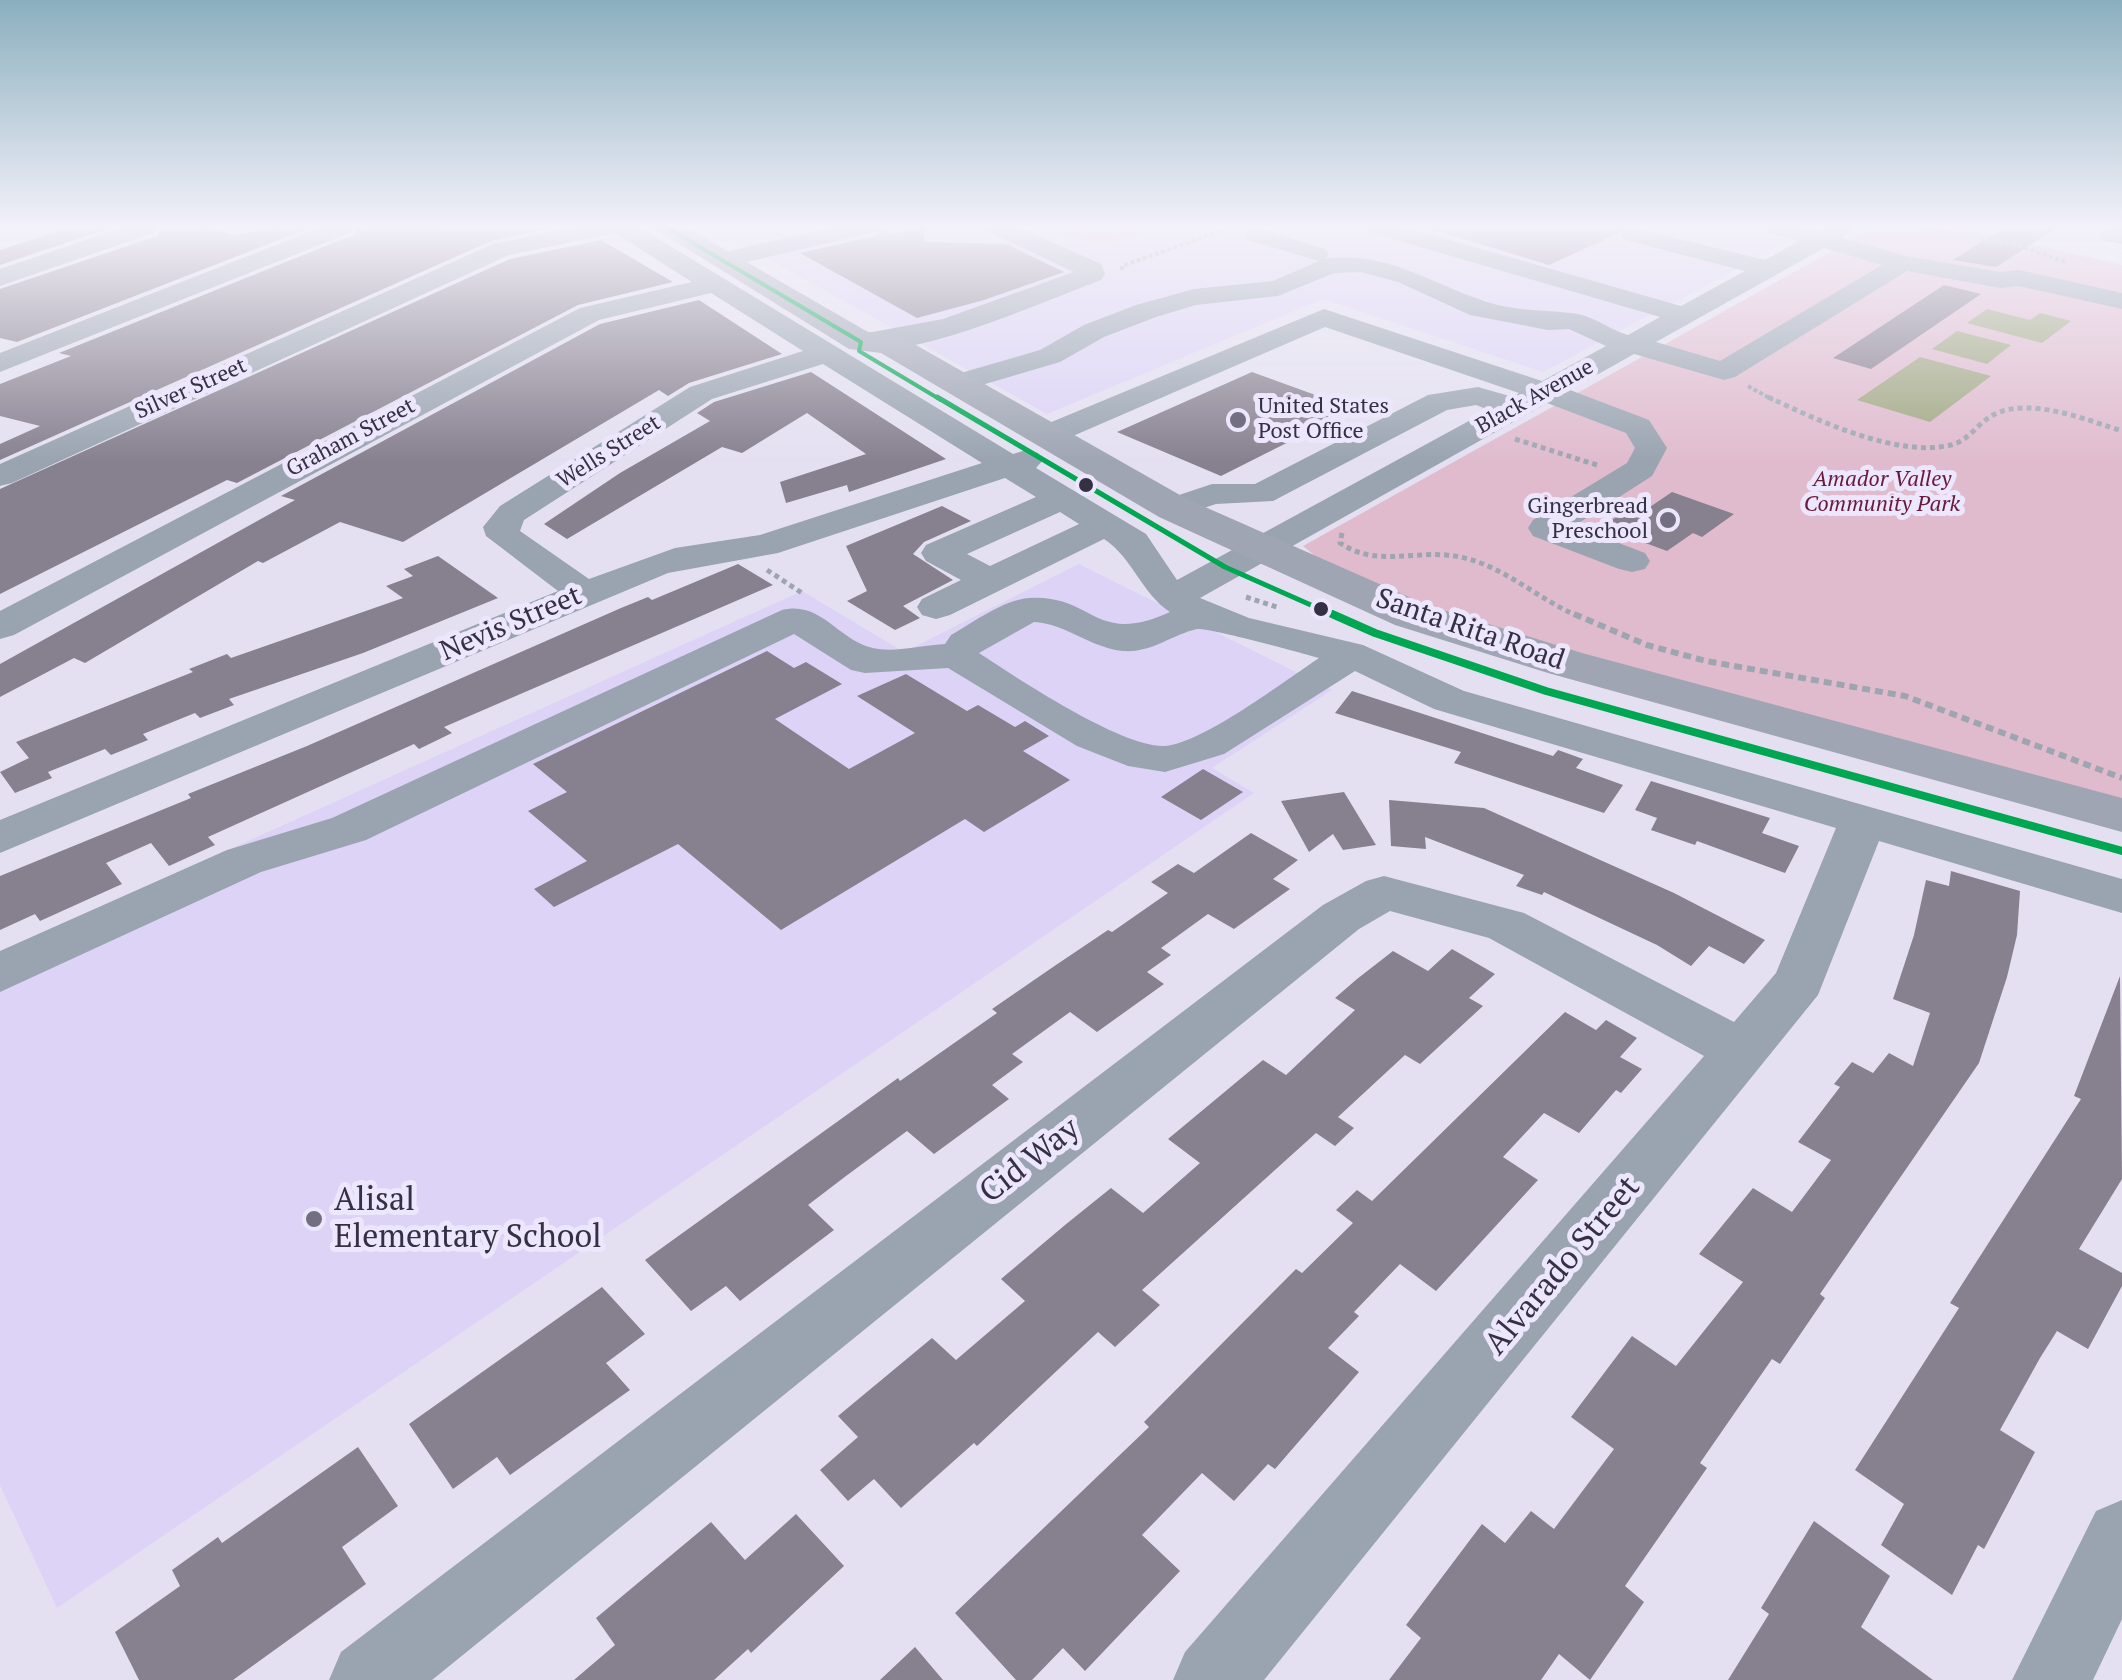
<!DOCTYPE html>
<html>
<head>
<meta charset="utf-8">
<style>
  body { margin:0 }
  canvas { display:block; background:#e4e0f1 }
</style>
</head>
<body>
<canvas width="2122" height="1680"></canvas>
<script>
const c = document.querySelector('canvas').getContext('2d');
c.lineJoin = 'round';
function fillPath(path, color) { c.fillStyle = color; c.fill(path, 'evenodd'); }
function strokePath(path, color, width, dash) { c.strokeStyle = color; c.lineWidth = width; c.lineCap = dash ? 'butt' : 'round'; c.setLineDash(dash || []); c.stroke(path); }
function label(font, color, halo, rows, align = 'center') {
  c.font = font + ' "PT Serif",serif'; c.lineWidth = 10; c.setLineDash([]); c.textBaseline = 'middle'; c.strokeStyle = halo; c.fillStyle = color; for (const [text, x, y, turn = 0] of rows) {
    c.save(); c.translate(x, y); c.rotate((+turn || 0) * Math.PI / 180); c.textAlign = isNaN(turn) ? turn : align; if (halo) c.strokeText(text, 0, 0); c.fillText(text, 0, 0); c.restore();
  }
}
const built = new Path2D(`
  M711,227H1816L1543,372L1323,299L1047,414Z
  M1079,564L1332,690L1212,768L1254,793L57,1608L0,1485V953L802,591L904,652Z`);
const green = new Path2D(`
  M1046,227H1162C1111,241 1095,250 1046,227Z
  M1875,227H1956L2122,265V804L1507,634L1333,571L1303,546Z`);
const water = new Path2D(`
  M1987,309L2030,320L2040,313L2071,321L2042,343L1967,323Z
  M1957,331L2011,345L1987,364L1932,349Z
  M1920,357L1991,376L1930,422L1857,400Z`);
const building = new Path2D(`
  M69,227H113L0,265V250Z
  M163,227H206L235,235L274,227H312L17,342L0,338V289L157,236Z
  M359,227L551,228L491,241L0,460V444L40,426L0,416V384L71,356L59,353L353,235Z
  M882,227H886L887,235L923,227L925,242L1006,244L1064,272L984,300L917,318L800,253L876,236Z
  M1425,227H1624L1619,233L1549,265Z
  M2005,227H2058L1996,267L1953,260Z
  M601,240L673,282L578,305L237,483L227,480L0,594V489L510,259Z
  M1944,285L1981,294L1871,369L1833,358Z
  M699,300L782,354L689,383L668,396L659,390L403,542L340,522L263,563L258,561L85,663L74,658L0,697V664L295,500L281,496L600,324Z
  M811,372L946,459L849,492L847,485L786,503L780,482L866,454L807,413L742,453L722,447L567,539L544,524L620,473L710,421L697,413L714,402Z
  M1252,372L1354,409L1221,476L1117,432Z
  M1672,492L1734,514L1702,537L1693,533L1667,551L1602,527L1629,508L1641,513Z
  M942,506L971,521L924,542L913,554L953,580L903,606L920,618L895,630L847,601L867,591L846,546Z
  M438,556L498,598L363,653L229,699L234,705L200,718L195,713L143,734L148,740L111,755L105,749L48,772L52,778L15,793L0,772L29,758L16,742L193,672L189,669L227,654L231,658L403,598L386,586L413,576L404,569Z
  M738,564L773,585L444,727L452,733L419,749L414,744L208,837L215,845L169,866L151,843L106,863L122,884L40,921L35,914L0,930V876L191,798L188,794L307,746L621,608L648,597L652,600Z
  M767,651L794,668L806,662L842,684L775,719L849,769L915,733L857,696L906,674L967,711L978,705L1015,727L1025,721L1049,736L1023,751L1070,780L984,832L965,819L781,930L678,844L554,907L534,889L587,861L528,811L567,792L533,764Z
  M1352,691L1553,756L1558,750L1583,759L1576,768L1623,785L1604,813L1454,763L1461,752L1335,713Z
  M1203,769L1243,792L1201,820L1161,797Z
  M1651,781L1770,818L1762,833L1799,846L1785,873L1697,841L1695,845L1651,830L1657,818L1635,810Z
  M1344,792L1376,845L1343,850L1333,834L1309,852L1281,801Z
  M1389,800L1484,808L1674,893L1765,940L1744,964L1709,946L1691,966L1657,945L1544,892L1542,895L1516,886L1524,875L1425,837L1426,849L1391,846Z
  M1251,833L1298,860L1273,879L1290,889L1234,929L1208,914L1161,948L1171,955L1147,972L1164,984L1097,1032L1070,1012L1012,1054L1023,1062L992,1085L1009,1099L934,1154L907,1131L846,1176L808,1205L834,1230L740,1301L726,1286L691,1311L645,1260L898,1078L900,1081L997,1013L992,1009L1053,967L1108,930L1112,932L1168,893L1151,882L1178,864L1194,873Z
  M1951,871L2020,891L2017,935L2007,977L1979,1063L1820,1294L1825,1298L1780,1364L1772,1359L1700,1463L1707,1468L1625,1586L1644,1602L1590,1680L1559,1654L1541,1680H1389L1421,1638L1406,1625L1482,1524L1505,1543L1531,1511L1554,1529L1614,1449L1571,1417L1632,1336L1676,1366L1743,1282L1699,1254L1753,1188L1792,1212L1831,1160L1798,1142L1840,1087L1834,1084L1852,1062L1873,1073L1889,1053L1913,1066L1930,1013L1893,999L1914,935L1926,880L1949,886Z
  M1452,949L1495,974L1469,998L1483,1006L1420,1064L1405,1055L1338,1117L1354,1128L1335,1146L1316,1133L1142,1290L1160,1305L1115,1347L1098,1332L977,1446L974,1443L901,1508L874,1479L848,1501L820,1470L858,1437L838,1416L932,1338L956,1360L1025,1301L1001,1279L1065,1225L1111,1188L1143,1213L1200,1163L1168,1139L1263,1060L1286,1075L1355,1010L1335,998L1357,979L1393,951L1428,971Z
  M2120,976L2122,1179L2079,1249L2122,1273V1286L2088,1349L2057,1331L2040,1358L2000,1430L2035,1452L1984,1549L1978,1545L1952,1595L1881,1545L1904,1504L1855,1470L1959,1308L1950,1303L2081,1099L2074,1096Z
  M1565,1012L1596,1030L1606,1020L1637,1038L1620,1057L1642,1069L1621,1093L1616,1090L1579,1133L1544,1113L1503,1157L1538,1180L1436,1291L1400,1264L1354,1312L1359,1316L1328,1348L1359,1372L1275,1469L1268,1464L1234,1501L1202,1473L1142,1535L1180,1571L1085,1671L1063,1648L1032,1680H1016L955,1613L1149,1427L1144,1422L1296,1269L1302,1273L1353,1223L1336,1210L1357,1190L1372,1201Z
  M602,1287L645,1334L606,1363L630,1390L510,1475L497,1457L453,1489L409,1424Z
  M358,1447L398,1506L342,1547L366,1584L233,1680H139L115,1632L180,1586L172,1570L218,1537L222,1543Z
  M796,1514L844,1566L751,1653L748,1649L714,1680H574L615,1645L596,1618L711,1522L745,1560Z
  M1814,1521L1890,1576L1861,1627L1933,1680H1728L1769,1614L1761,1608Z
  M915,1647L943,1680H880Z`);
const pathFar2 = new Path2D(`
  M1916,227L2017,245L2065,262
  M1122,270V266L1232,227
  M1748,386L1773,400`);
const pathFar1 = new Path2D(`
  M1768,397C1817,420 1897,458 1951,445C1969,441 1978,422 1995,414C2031,397 2087,420 2122,431
  M1515,439L1597,465
  M1342,533L1340,543C1374,566 1408,552 1446,555C1498,559 1534,598 1580,617
  M767,570L802,593
  M1246,597L1277,607`);
const path = new Path2D(`
  M1574,614L1647,645L1706,661L1905,696L2122,778`);
const minor = new Path2D(`
  M124,227H159L156,232L0,286V269Z
  M322,227H355L352,232L0,372V353Z
  M574,227H639L1013,454L1026,450L1038,453L1043,460L1036,468L1146,534L1177,580L1489,410L1476,405L1447,410L1273,501L1216,504L1173,518L1161,515L1156,508L1161,501L1212,484H1255L1428,395L1478,387L1513,397L1519,393L1325,327L1059,442H1037L1032,435L1037,428L1324,309L1542,381L1606,346L1569,329L1548,330L1470,315L1398,282L1361,272L1334,273L1278,296L1196,305L1156,317L1104,337L1060,362L958,392L947,389L943,383L947,377L1040,350L1084,325L1136,305L1194,289L1273,281L1319,261L1248,240L1245,235L1248,230L1257,228L1325,249L1329,254L1325,259C1386,250 1431,284 1487,302C1515,311 1543,310 1571,313C1593,315 1608,329 1628,335L1660,317L1369,232L1366,227H1404L1681,306L1745,271L1625,240L1622,235L1625,230L1634,228L1765,260L1799,241L1766,232L1763,227H1801L1818,231L1826,227H1856L1842,238L1906,256L2000,272L2019,270L2122,293V309L2019,286L2000,288L1907,271L1735,377L1724,380L1634,354L1570,390L1649,420L1667,448L1652,476L1574,526L1645,553L1650,561L1645,569L1632,572L1619,569L1533,536L1528,528L1533,520L1627,463L1635,448L1626,433L1547,403L1200,598L1249,618L1363,645L1464,691L2122,879V913L1879,841L1818,995L1264,1680H1173L1185,1652L1704,1056L1489,938L1390,911L1359,929L432,1680H329L341,1652L1323,905L1366,881L1384,876L1524,913L1734,1022L1776,973L1836,828L1434,709L1355,671L1224,754L1165,772L1128,766L1077,746L948,668L865,673L851,670L794,634L366,840L261,872L0,992V951L227,850L332,818L782,610C821,600 839,641 873,648C894,653 924,645 945,644L951,635C974,622 1003,600 1029,598C1094,594 1094,647 1170,612C1141,593 1133,558 1104,539L950,615L936,619L922,615L917,607L922,599L961,580L926,561L921,553L926,545L1036,497L1005,478L778,553L668,573L0,853V820L558,591L486,536L483,527L500,506L690,387L803,351L711,293L599,320L14,635L0,639V611L580,308L692,282L615,233L509,255L12,483L0,486V464L493,244ZM1824,248L1882,265L1720,361L1656,342ZM823,364L982,463L760,535L675,548L589,579L520,531L524,520L712,399ZM1060,512L1079,524L990,566L967,554ZM1034,622C1064,623 1091,648 1123,651C1152,653 1171,635 1197,629C1206,627 1303,653 1319,658C1286,680 1203,743 1165,746C1122,748 1017,678 979,653Z
  M834,227H878L875,232L721,268L708,260L712,255Z
  M986,227H1018L1101,264L1105,274L1101,280C1043,301 910,363 851,348L847,342L851,336L943,319L1074,272L989,232Z
  M2106,227H2122V244L2102,240L2099,235Z
  M2122,1500V1619L2093,1680H2012L2096,1511Z`);
const major = new Path2D(`
  M652,227H686L868,332L900,336L1187,499L1427,605L1582,653L2122,798V832L1548,673L1395,625L1159,517L881,353L849,349Z`);
const bus1Far2 = new Path2D(`
  M666,227L861,342L859,351L941,400`);
const bus1Far1 = new Path2D(`
  M937,397L1225,567L1338,617`);
const bus1 = new Path2D(`
  M1332,614L1375,633L1546,691L2122,851`);
const markers = [
  [1238,420,10,"#736e81"],
  [1086,485,9,"#363045"],
  [1668,520,10,"#736e81"],
  [1321,609,9,"#363045"],
  [314,1219,10,"#736e81"]
];
const farStreetnames = [
  ["Silver Street",191,389,-24],
  ["Black Avenue",1535,397,-29],
  ["Graham Street",351,438,-28],
  ["Wells Street",609,452,-32]
];
const farPoinames = [
  ["United States",1258,407],
  ["Post Office",1258,432],
  ["Gingerbread",1648,507,"right"],
  ["Preschool",1648,532,"right"]
];
const farParknames = [
  ["Amador Valley",1882,480],
  ["Community Park",1882,505]
];
const streetNames = [
  ["Nevis Street",511,624,-23],
  ["Santa Rita Road",1470,630,19]
];
const nearStreetnames = [
  ["Cid Way",1030,1161,-38],
  ["Alvarado Street",1563,1266,-50]
];
const nearPoinames = [
  ["Alisal",334,1201],
  ["Elementary School",334,1238]
];
fillPath(built, '#dcd3f6');
fillPath(green, '#e0bbce');
fillPath(water, '#a1a882');
fillPath(building, '#87808f');
strokePath(pathFar2, '#9fa5b0', 4, [4, 2.5]);
strokePath(pathFar1, '#9fa5b0', 5, [5, 4]);
strokePath(path, '#9fa5b0', 6, [8, 5]);
fillPath(minor, '#99a4b0');
fillPath(major, '#9fa5b3');
strokePath(bus1Far2, '#00a651', 4);
strokePath(bus1Far1, '#00a651', 5);
strokePath(bus1, '#00a651', 8);
const sky = c.createLinearGradient(0, 0, 0, 462);
sky.addColorStop(0, '#8bafbf');
sky.addColorStop(0.49, '#f3f1f9');
sky.addColorStop(1, '#f3f1f900');
c.fillStyle = sky;
c.fillRect(0, 0, 2122, 462);
for (const [x, y, r, color] of markers) { const dot = new Path2D(); dot.arc(x, y, r, 0, 2 * Math.PI); c.fillStyle = color; c.fill(dot); strokePath(dot, '#ede7fd', 4); }
label('22px', '#363045', '#ede7fd', farStreetnames);
label('22px', '#363045', '#ede7fd', farPoinames, 'left');
label('italic 22px', '#681a3d', '#ede7fd', farParknames);
label('28px', '#363045', '#ede7fd', streetNames);
label('32px', '#363045', '#ede7fd', nearStreetnames);
label('32px', '#363045', '#ede7fd', nearPoinames, 'left');
</script>
</body>
</html>
